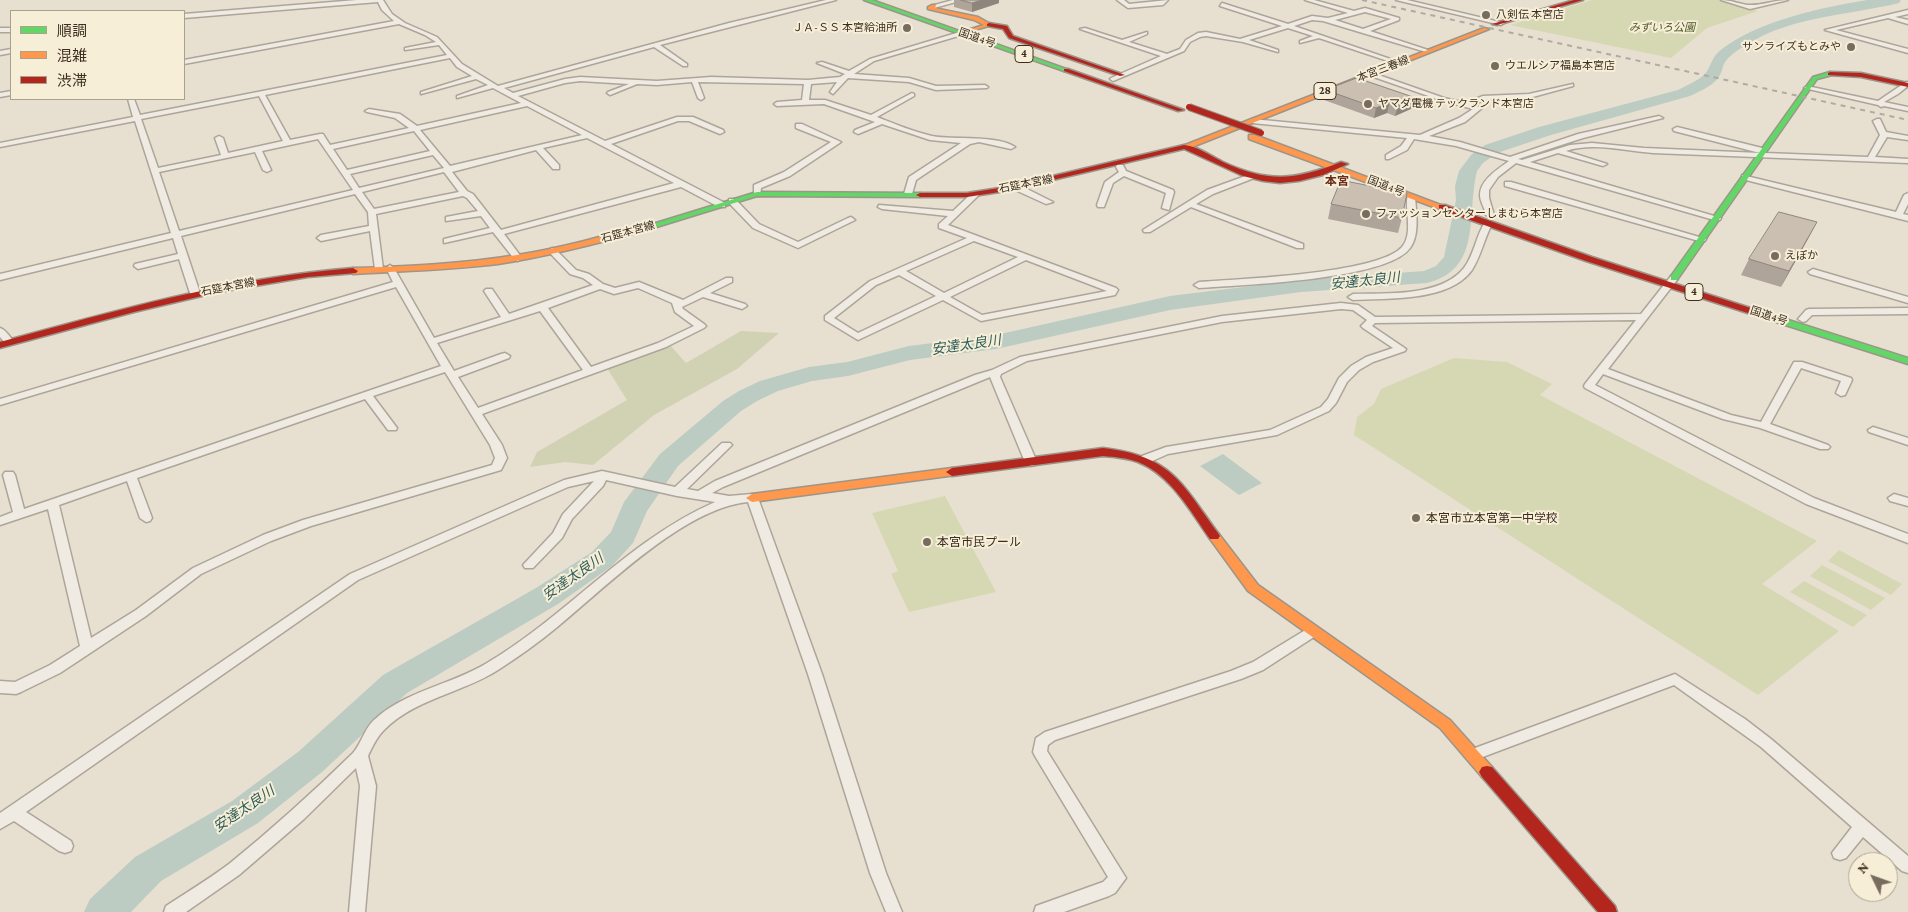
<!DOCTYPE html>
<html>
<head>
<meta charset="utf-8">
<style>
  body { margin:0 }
  #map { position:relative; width:1908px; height:912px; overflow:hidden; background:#e7e0d1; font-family:"Crimson Pro","Noto Sans JP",serif }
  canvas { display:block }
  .legend { position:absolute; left:10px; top:10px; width:175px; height:90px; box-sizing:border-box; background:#f7eed8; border:1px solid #ada18e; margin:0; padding:6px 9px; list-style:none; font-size:15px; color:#3d2e20 }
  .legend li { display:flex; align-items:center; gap:10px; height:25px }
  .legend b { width:25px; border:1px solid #ada18e }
  .north { position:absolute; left:1848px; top:852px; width:50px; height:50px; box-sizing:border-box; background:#f7eed8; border:1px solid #ada18e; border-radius:50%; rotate:312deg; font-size:14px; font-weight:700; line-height:20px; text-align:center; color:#3d2e20 }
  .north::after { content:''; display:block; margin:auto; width:18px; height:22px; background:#786c5e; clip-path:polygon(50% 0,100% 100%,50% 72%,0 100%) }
</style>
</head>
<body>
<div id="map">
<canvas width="1908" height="912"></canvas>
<ul class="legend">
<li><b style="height:6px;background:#63d668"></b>順調</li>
<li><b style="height:6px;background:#ff974d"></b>混雑</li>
<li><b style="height:6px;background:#b3261e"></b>渋滞</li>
</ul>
<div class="north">N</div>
</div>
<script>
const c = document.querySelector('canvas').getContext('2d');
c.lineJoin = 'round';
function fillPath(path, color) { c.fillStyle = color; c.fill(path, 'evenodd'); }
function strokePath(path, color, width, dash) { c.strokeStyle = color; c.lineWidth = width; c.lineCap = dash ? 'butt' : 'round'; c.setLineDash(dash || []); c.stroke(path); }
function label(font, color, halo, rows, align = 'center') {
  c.font = font + ' "Crimson Pro","Noto Sans JP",serif'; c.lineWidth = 4; c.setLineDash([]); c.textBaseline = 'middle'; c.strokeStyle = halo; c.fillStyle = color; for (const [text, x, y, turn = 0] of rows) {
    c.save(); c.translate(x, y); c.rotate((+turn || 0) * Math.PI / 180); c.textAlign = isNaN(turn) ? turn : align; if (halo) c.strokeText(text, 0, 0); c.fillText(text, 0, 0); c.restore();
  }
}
const green = new Path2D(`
  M1592,0H1718L1758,11L1707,28L1671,58L1510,25Z
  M1454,358L1507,362L1552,384L1540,395L1817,541L1762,584L1839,631L1758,695L1354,435L1357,417L1374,404L1381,389Z
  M945,496L996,592L909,612L891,574L898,571L872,513Z
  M1839,550L1902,584L1891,595L1828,561Z
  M1822,565L1885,598L1871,610L1810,576Z
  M1804,581L1867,615L1853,627L1790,592Z`);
const cemetery = new Path2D(`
  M741,331L779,333L737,369L654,415L593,465L565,462L530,467L537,452L627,400L607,368L670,345L686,363Z`);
const water = new Path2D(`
  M1223,454L1262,483L1239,495L1200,466Z`);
const river = new Path2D(`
  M1867,0H1901L1899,3C1850,15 1795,16 1751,42C1743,47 1728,55 1724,64C1722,68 1722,73 1718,78C1711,87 1700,91 1690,96L1551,135L1497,153L1483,163L1477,171C1466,215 1483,269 1427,283L1301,292L1170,310L996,349L910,360L848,376L812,381L778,391L757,401L741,411L678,466L647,511L633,543L612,566L558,604L407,693L322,772L258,823L161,881L131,912H84L90,899L135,857L232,801L298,752L383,675L536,588L592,552L611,532L624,502L660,454L723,401L739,391L760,381L809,367L847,362L909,346L996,335L1170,296L1301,280L1424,271L1436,266L1444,257L1456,200L1455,186L1459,171L1471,155L1485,145L1539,127L1678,90C1687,85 1698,81 1705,74C1712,65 1711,57 1722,49C1758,21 1823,7 1867,0Z`);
const street = new Path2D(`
  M357,0H383L392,14L405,23L437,37L462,64L498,86L729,23L826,0H836L660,45L687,64V66H683L654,47L504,88L513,93L565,79L580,77L657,81L711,77L808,80L840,77L845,74L817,63L822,62L849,71L870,59L963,31L966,33L965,34L874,61L854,74L909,78L936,86L985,85L988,87L987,88L936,90L909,82L848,78L833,94L830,92L837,82L811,84L809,100H825L871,115L912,93L914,94V96L877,117C895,124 914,132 932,136C954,140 998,135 1015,147L1011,149L979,142L970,144L916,180L912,194L908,196L904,194L909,177L961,143L930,140L882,124L858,134L854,132L855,130L875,122L824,104L777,106L774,104L777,102L802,100L804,84L698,82L704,98L701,100L698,98L692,82L657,85L637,84L610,95L607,93L608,92L629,84L580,81L565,83L518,96L605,141L677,117H693L723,130L724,132L720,134L689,121H678L611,144L725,203V207H719L681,187L504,234L522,258L518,261L515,260L493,232L444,243V239L490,228L481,216L446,221V217L478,211L467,198L463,196L376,214L383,269L379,272L375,269L370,231L321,241L317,238L321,235L369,226L368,212L355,194L181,236L200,293L195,296L190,293L179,259L138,269L134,266L135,264L178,254L173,238L0,280V274L171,233L135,121L0,147V143L133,117L128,99H134L140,115L447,55L439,45L405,50V48L436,42L425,35L399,24L184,64V60L394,21L382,10L378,2L184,18V14ZM450,58L457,67L472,76L421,92V94L476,79L488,85L457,96V98L493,88L521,103L417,126L400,114L369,109L365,111L367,112L395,118L409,128L330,145L323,134H320L290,140L265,95ZM259,96L283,141L228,153L223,138L219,136L215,138L221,155L158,168L141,119ZM527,106L582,135L450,166L420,130ZM414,131L430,151L347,170L333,149ZM587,138L674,183L501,230L473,194L467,191L452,172L536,150L553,169H559V165L543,148ZM318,139L353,190L179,231L159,172L255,152L263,170L267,172L271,170L262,151ZM433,155L444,168L359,188L350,174ZM444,172L459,192L374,209L362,192Z
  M953,0H963L934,8L931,6Z
  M1117,0H1124L1129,4L1168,0L1163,5L1128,8Z
  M1305,0H1314L1354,11L1365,8L1399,18V20L1370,31L1431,51L1426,52L1323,21L1312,20L1294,26L1402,63L1397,64L1319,38L1300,43V41L1313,36L1288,28L1249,40L1278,50V52L1243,42L1206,36L1200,37L1190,42L1184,51L1113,81L1110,79L1111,78L1161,56L1080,29L1085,28L1122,40L1147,32V34L1129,42L1167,54L1180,49L1186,40L1198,33L1206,32L1240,39L1282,26L1220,6L1222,3L1288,24L1312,16L1328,18L1348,13ZM1365,12L1391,19L1363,29L1335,20Z
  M1396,0H1407L1504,23L1501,25Z
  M1721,0C1731,0 1739,4 1748,5C1761,6 1775,0 1788,0L1750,9Z
  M1908,10V14L1895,17L1908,20V24L1888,18L1836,30L1908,49V53L1825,30Z
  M0,28H11V32H0Z
  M11,49V53L0,55V51Z
  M1370,72L1444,98L1466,103L1483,96L1529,94L1573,84V86L1529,98L1484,100L1473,105L1482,108L1465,122L1429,136L1460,142L1510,157L1578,134L1659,116L1663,118L1583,138L1518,159L1522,160L1570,145L1592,143L1644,148L1760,153L1674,131L1673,129L1677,127L1766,149L1765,153L1868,157L1880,135L1873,121L1877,119H1880L1886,132L1908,136V140L1887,137L1875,157L1908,159V163C1823,160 1738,156 1653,153C1625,151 1593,142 1566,151L1607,164L1603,166L1558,153L1530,162L1721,218L1720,220H1714L1516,163L1498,177L1489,190V198L1494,215L1490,217L1486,215C1485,208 1480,202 1480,195C1480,180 1498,169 1509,161L1456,146L1414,139L1407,150L1389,159H1386V155L1401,146L1407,138L1252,123L1248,121L1252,119L1420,135L1459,118L1473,109L1440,100L1368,75V73Z
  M1906,82H1908V86L1898,94L1884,102L1908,107V111L1884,106L1881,107L1878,105L1804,88L1807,86L1878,101Z
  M11,91V95L0,97V93Z
  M796,124H802L841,142L790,176L761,188L760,196H754V185L784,172L831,142L796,128Z
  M1117,165H1123L1126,171L1173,190L1174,192L1169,210L1162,208L1166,193L1124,176L1113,183L1104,207H1098L1097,205L1105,182L1119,172L1116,167Z
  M1251,174H1254V178L1213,194L1196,204L1303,244V248H1297L1191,207L1150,232H1144L1143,230L1207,190Z
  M1742,175L1896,212L1904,195L1908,193V204L1903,214L1908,215V221L1742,179Z
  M1505,182H1511L1706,239L1705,241H1699L1505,186Z
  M1013,185H1019L1053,202L1046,204L1013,189Z
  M973,192L980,194L948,225L1116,288L1118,290L1115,295L981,321L943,300L858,340L825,320V316L870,281L967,238L939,228V224L948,216L882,209L878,207L879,205L953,211ZM974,241L1018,257L944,293L906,271ZM1026,260L1107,291L982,315L950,297ZM899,275L936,296L858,333L834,318L876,285Z
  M1408,194L1415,196C1416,212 1420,235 1410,248C1388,280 1239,285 1199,288L1194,285L1199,282C1238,279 1378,274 1402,247C1414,233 1404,209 1408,194Z
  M729,199H735L759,224L798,242L848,218L851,217L855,220L798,248L753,228L729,203Z
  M1488,221L1492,224C1484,239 1481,256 1472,270C1449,302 1388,298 1353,300L1348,297L1353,294C1386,293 1441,297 1464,268C1474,255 1476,236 1485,222Z
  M552,248L555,249L576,270L589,274L603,284L615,288L639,282L683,300L726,278H732V282L710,293L745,304L747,306L742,309L703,297L682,307L683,309L704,324L706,326L704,328L666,347L482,414L502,445L507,458L501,470L311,526L271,541L201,574L146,616L60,673L21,692L16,694L0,693V681L15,682L50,665L80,646L48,509L0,525V517L13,512L3,475L5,472H13L15,475L24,509L441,366L396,287L0,405V399L393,282L386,268L390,265L394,268L434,338L501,317L484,291L486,289H492L509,314L593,285L583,278L570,274L548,251ZM638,288L672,303L675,312L694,326L658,343L591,367L548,308L600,289L614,294ZM540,311L583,370L478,408L458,377L509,358L510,356L505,353L501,354L454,371L437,343ZM445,372L490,445L495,458L492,465L303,520L263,535L193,568L136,610L91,638L59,505L127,481L140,518L146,522L150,521L152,518L137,478L365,399L388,430H396L397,428L373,396Z
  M1813,269L1908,297V303L1810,274L1808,272Z
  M1674,275L1677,276V280L1608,369L1731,415L1761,422L1794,362H1802L1851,378L1852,380L1845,395L1841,396L1836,393L1841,381L1801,368L1770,424L1828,445L1830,447L1828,449H1820L1760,428L1723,419L1603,374L1595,385L1814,498L1908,534V543L1806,504L1585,388L1584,386L1585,384L1636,320L1375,323L1372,326L1406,349L1405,351L1373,362L1359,370L1347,382L1336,403L1329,411L1277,435L1168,454L1150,462H1142L1140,459L1142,456L1166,447L1270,430L1321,407L1328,399L1339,378L1351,366L1366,357L1393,348L1363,328L1361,326L1367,320L1353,310L1341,309L1222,322L1027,361L1001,374L1000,377L1037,462L1035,465L1031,466L1025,462L990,377L723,487L712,493L729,496L752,494L758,498L822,674L886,873L902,912H886L870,873L808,674L748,502C684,508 605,588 556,628C538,643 518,657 498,670C462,693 414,699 384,730C377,737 372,747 368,756L376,786L365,912H349L360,786L356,768L304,819L239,875L186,912H164L166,906C187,892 209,879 229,864C272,829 313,792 353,753C361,744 364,730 373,721C404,691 451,685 487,663C568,615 628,540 715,502L677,496L606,480L603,486L572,519L562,538L533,568H525L523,565L553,533L563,514L594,481L568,487L358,580L26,812L71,841L73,846L71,851L65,853L59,851L14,821L0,829V813L350,574L564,480L602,471L675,487L722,443H730L732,445L730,447L687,489L698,491L715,481L975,375L992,370L1020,357L1222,316L1341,303L1358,305L1375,317L1641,314L1671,276Z
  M1908,308V314L1812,315L1806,321L1803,322L1798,319L1806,310L1809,309Z
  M0,328C6,330 10,337 14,342L12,344H6L0,337Z
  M1873,427L1908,438V445L1869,432L1868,430Z
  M1894,494L1908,498V506L1890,501L1888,498Z
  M1312,626L1317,627L1319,631L1317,635L1263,670L1241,679L1055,740L1048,745L1047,751L1126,878L1115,893L1109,896L1064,912H1034L1036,906L1103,882L1108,877L1035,756L1033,752L1036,738L1045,732L1231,671L1253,662Z
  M1675,674L1745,719L1771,739L1908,856V873L1902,871L1863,837L1846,858L1840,860L1834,858L1832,853L1852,827L1761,747L1674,685L1472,761L1467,759L1465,755L1467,751Z`);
const fast = new Path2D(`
  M864,0H872L1069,70L1064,71Z
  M1830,72L1832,73V75L1817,79L1677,280H1671V276L1813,77Z
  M757,192L920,193L924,195L920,197L757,196L650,229L647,230L643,227Z
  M1760,311L1908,358V364L1757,316L1755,314Z`);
const slow = new Path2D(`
  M932,5H936L935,8L939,9L978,17L992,25L961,34V32L984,25L974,20L928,9V7Z
  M1484,28L1489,29L1187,149L1180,147Z
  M1249,135H1255L1446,207L1439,209L1249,139Z
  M647,224L651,227L650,229C600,243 549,256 498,264C450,270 401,271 353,274L348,271L353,268C408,266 463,264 517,255C561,248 604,236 647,224Z
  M952,468L956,469L958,472L956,475L752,502L746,498L752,494Z
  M1214,532L1218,533L1258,585L1450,720L1492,767L1495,772L1492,777L1487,778L1482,777L1440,728L1248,591L1208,536L1210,533Z`);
const jam = new Path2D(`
  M1574,0H1583L1497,25L1492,24Z
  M989,23L1007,26L1013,36L1125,75L1120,76L1009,38L1003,29L987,26V24Z
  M1064,69H1068L1184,110L1178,111L1064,71Z
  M1830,72L1861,73L1908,83V87L1861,77L1828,75V73Z
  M1184,145C1197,146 1211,156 1223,162C1268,183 1296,180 1341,162L1348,164L1323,175L1299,181L1280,183L1263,181L1243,176L1184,149L1006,191L967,197H920L916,195L920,193H967L1006,187Z
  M1439,205H1445L1592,257L1763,312L1765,314L1763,316H1757L1586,261L1439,209Z
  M353,268L358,271L356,273L308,277L219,292L134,312L0,348V342C118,310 230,278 353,268Z
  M1103,448C1171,456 1181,482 1218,533L1220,536L1218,539H1210C1190,511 1171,475 1138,462C1127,458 1115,457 1103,456L952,476L946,472L952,468Z
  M1487,766L1492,767L1615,906L1617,912H1598L1482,777L1479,772L1482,767Z`);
const rail = new Path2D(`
  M1362,0L1908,120`);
const jamBridge = new Path2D(`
  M1189,107L1261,133`);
const wall = new Path2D(`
  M954,0H999V3L972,12L954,7Z
  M1326,90L1416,98L1413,108L1395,116L1387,113L1374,118L1324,100Z
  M1331,204L1402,218L1398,233L1328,219Z
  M1809,237L1781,287L1741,275L1749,259Z`);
const shadedWall = new Path2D(`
  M982,0H999V3L972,12V3Z
  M1416,98L1413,108L1395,116L1398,105Z
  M1390,102L1387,113L1374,118L1376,108Z
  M1817,222L1809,237L1781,287L1789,271Z`);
const building = new Path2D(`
  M961,0H982L972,3Z
  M1357,78L1416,98L1398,105L1390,102L1376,108L1326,90Z
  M1345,181L1407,193L1402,218L1331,204L1340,182Z
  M1779,212L1817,222L1789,271L1749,259Z`);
const markers = [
  [1486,15,5,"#786c5e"],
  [907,28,5,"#786c5e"],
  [1851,47,5,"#786c5e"],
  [1495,66,5,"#786c5e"],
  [1368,104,5,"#786c5e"],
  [1366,214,5,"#786c5e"],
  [1775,256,5,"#786c5e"],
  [1416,518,5,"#786c5e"],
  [927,542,5,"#786c5e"]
];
const farPoinames = [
  ["八剣伝 本宮店",1496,15],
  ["ＪＡ-ＳＳ 本宮給油所",897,28,"right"],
  ["サンライズもとみや",1841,47,"right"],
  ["ウエルシア福島本宮店",1505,66],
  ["ヤマダ電機 テックランド本宮店",1378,104],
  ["ファッションセンターしまむら本宮店",1376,214],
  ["えぽか",1785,256]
];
const farParknames = [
  ["みずいろ公園",1662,28]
];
const farStreetnames = [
  ["国道4号",977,38,19],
  ["本宮三春線",1383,69,-21],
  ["石筵本宮線",1026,184,-11],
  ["国道4号",1386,186,21],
  ["石筵本宮線",628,232,-15],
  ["石筵本宮線",228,287,-11],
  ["国道4号",1769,316,18]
];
const shields = [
  [1024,54,18],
  [1325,91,22],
  [1694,292,18]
];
const shieldNames = [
  ["4",1024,54],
  ["28",1325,91],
  ["4",1694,292]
];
const farQuarternames = [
  ["本宮",1337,181]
];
const poiNames = [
  ["本宮市立本宮第一中学校",1426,518],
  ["本宮市民プール",937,542]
];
const waterNames = [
  ["安達太良川",1365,281,-6],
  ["安達太良川",966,345,-8],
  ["安達太良川",573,577,-35],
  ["安達太良川",244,809,-34]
];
fillPath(green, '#d6d7b3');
fillPath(cemetery, '#d1d1b3');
fillPath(water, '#bcccc2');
fillPath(river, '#bcccc2');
strokePath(street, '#ada599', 3);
strokePath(fast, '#9c958a', 3);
strokePath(slow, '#9c958a', 3);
strokePath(jam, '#9c958a', 3);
fillPath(street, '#efebe3');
fillPath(fast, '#63d668');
fillPath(slow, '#ff974d');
fillPath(jam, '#b3261e');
strokePath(rail, '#afaaa2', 2, [5, 5]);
strokePath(jamBridge, '#928b80', 8, []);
strokePath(jamBridge, '#b3261e', 6);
fillPath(wall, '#afa499');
fillPath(shadedWall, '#8e867d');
fillPath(building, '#cbbfb2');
strokePath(building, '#8e867d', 1);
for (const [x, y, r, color] of markers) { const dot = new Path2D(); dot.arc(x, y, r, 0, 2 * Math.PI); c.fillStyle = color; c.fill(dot); strokePath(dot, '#f7eed8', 2); }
label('11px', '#3d2e20', '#f7eed8', farPoinames, 'left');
label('italic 11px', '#4d5a26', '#f7eed8', farParknames);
label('11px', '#3d2e20', '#f7eed8', farStreetnames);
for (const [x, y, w] of shields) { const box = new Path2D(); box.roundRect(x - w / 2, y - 8.5, w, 17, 4); c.fillStyle = '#f7eed8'; c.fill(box); strokePath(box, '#3d2e20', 1); }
label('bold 11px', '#3d2e20', null, shieldNames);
label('bold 12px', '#6b2e1e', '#f7eed8', farQuarternames);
label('12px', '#3d2e20', '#f7eed8', poiNames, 'left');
label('italic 14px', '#2f5d5a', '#f7eed8', waterNames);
</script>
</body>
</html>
